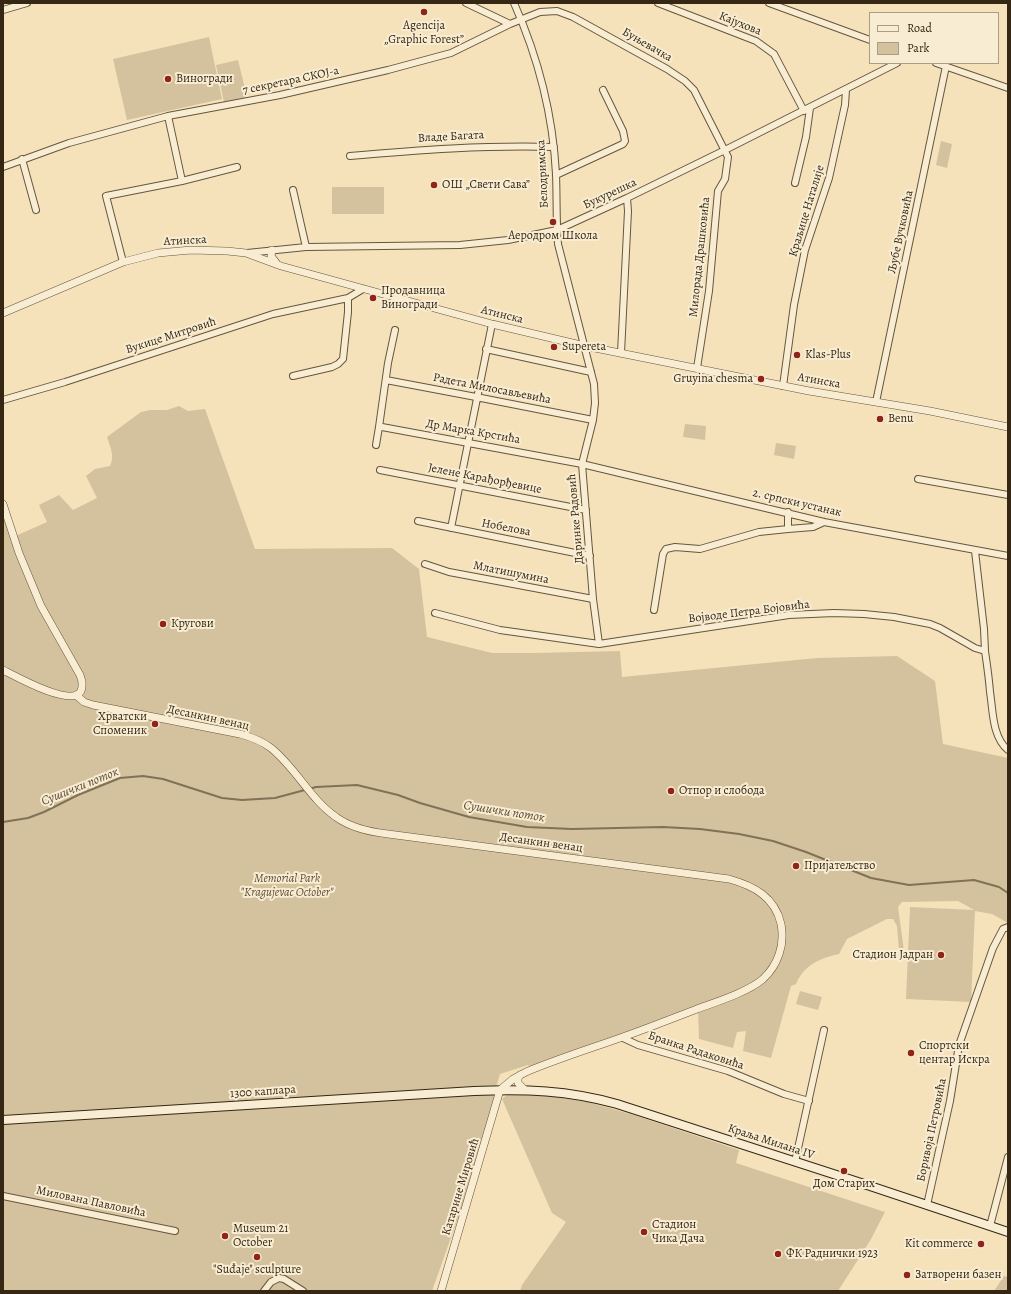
<!DOCTYPE html>
<html>
<head>
<meta charset="utf-8">
<style>
  body { margin:0 }
  #map { position:relative; width:1011px; height:1294px; overflow:hidden; background:#f5e2bb; font-family:Alegreya,serif }
  canvas { display:block }
  .frame { position:absolute; inset:0; border:4px solid #352713; pointer-events:none }
  .legend { position:absolute; left:869px; top:12px; width:130px; height:52px; box-sizing:border-box; background:#f8ecd3; border:1px solid #aa9d86; margin:0; padding:5px 7px; list-style:none; font-size:12px; color:#352713 }
  .legend li { display:flex; align-items:center; gap:8px; height:20px }
  .legend b { width:20px; border:1px solid #aa9d86 }
</style>
</head>
<body>
<div id="map">
<canvas width="1011" height="1294"></canvas>
<div class="frame"></div>
<ul class="legend">
<li><b style="height:5px;background:#f8ecd3"></b>Road</li>
<li><b style="height:11px;background:#d4c29e"></b>Park</li>
</ul>
</div>
<script>
const c = document.querySelector('canvas').getContext('2d');
c.lineJoin = 'round';
function fillPath(path, color) { c.fillStyle = color; c.fill(path, 'evenodd'); }
function strokePath(path, color, width, dash) { c.strokeStyle = color; c.lineWidth = width; c.lineCap = dash ? 'butt' : 'round'; c.setLineDash(dash || []); c.stroke(path); }
function label(font, color, halo, rows, align = 'center') {
  c.font = font + ' Alegreya,serif'; c.lineWidth = 4; c.setLineDash([]); c.textBaseline = 'middle'; c.strokeStyle = halo; c.fillStyle = color; for (const [text, x, y, turn = 0] of rows) {
    c.save(); c.translate(x, y); c.rotate((+turn || 0) * Math.PI / 180); c.textAlign = isNaN(turn) ? turn : align; if (halo) c.strokeText(text, 0, 0); c.fillText(text, 0, 0); c.restore();
  }
}
const green = new Path2D(`
  M209,37L222,99L127,120L113,59Z
  M238,60L247,97L224,102L216,65Z
  M941,141L952,144L947,168L936,165Z
  M332,187H384V214H332Z
  M179,406L188,411L205,409L255,549L392,548L419,569L427,637L492,653H534L620,651L622,677L817,658L897,656L935,681L943,744L1008,758V923L992,914L975,911L971,1002L906,999L910,907L974,910L958,901L902,902L898,907L904,951L899,950L897,926L893,919H887L847,939L839,954C820,958 804,965 796,984L791,986L771,1058L743,1051L746,1031L737,1032L733,1048L699,1039L698,1009L533,1069L528,1065L500,1074L495,1091H503L432,1291H3V516L11,538L47,522L39,505L59,495L73,510L97,498L86,476L95,469L110,466C115,456 110,446 107,437L141,412L150,410H167Z
  M685,424L706,426L705,440L683,437Z
  M776,443L796,446L794,459L774,455Z
  M800,991L822,997L818,1010L796,1004Z
  M508,1094L545,1095L588,1102L634,1115L739,1150L736,1163L885,1212L870,1241L838,1291H520L522,1285L566,1222L552,1213L502,1099Z
  M1004,1276L1008,1277V1291H994Z`);
const stream = new Path2D(`
  M3,822L28,818L44,812L78,795L120,778L143,776L163,779L222,798L242,800L275,798L316,787L357,785L398,795L420,803L469,817L527,827L572,829L663,827L700,829L739,834L773,841L806,852L871,878L909,885L974,880L999,887L1008,893`);
const minor = new Path2D(`
  M466,3L510,24L540,12L557,11L573,17L667,69L685,81L694,90L728,157L725,179L718,191L709,291L697,368
  M514,3C538,57 553,116 556,174C557,198 556,221 558,244L594,384L595,403L593,420L582,464L593,599L599,644
  M658,3L756,41L774,54L804,111
  M769,3L870,40
  M3,10L27,3
  M936,63L1008,88
  M168,116L182,181
  M350,156C418,150 486,145 554,147
  M22,159L36,210
  M3,167L69,143L168,116L280,95L388,70L451,53L510,24
  M556,175L623,144L625,141L623,131L603,90
  M795,183L806,137L810,108
  M293,190L306,247
  M247,253L306,247L460,245L508,240L557,230L627,198L725,150L897,63
  M123,262L106,196L182,181L237,167
  M486,349L591,372
  M621,353L628,211L627,198
  M293,376L332,367L338,364L343,359L348,312V298
  M386,380L476,397L593,420
  M783,386L794,305L805,250L829,178L845,105L846,90
  M3,400L65,382L273,314L348,298L363,289
  M876,402L946,66
  M379,427L388,363L395,330
  M376,445L379,427H382L582,464L824,522L1008,556
  M380,470L586,510
  M918,479L1008,495
  M418,521L590,556
  M451,528L492,324
  M788,529L813,527L824,522
  M975,551L984,629L985,651
  M425,564L449,572L593,599
  M654,610L663,554L666,549L675,547L700,549L759,532L788,529V512
  M435,613L500,630L599,644L789,615L834,613L864,614L894,617L930,624L940,628L975,648L985,651C987,665 989,678 990,692C993,710 992,737 1008,750
  M623,1038L638,1045L728,1071L784,1094L809,1101
  M795,1162L824,1030
  M3,1196L175,1231
  M927,1205L950,1101L959,1045L993,948L1003,929L1008,927
  M990,1226L1008,1157
  M264,1291L271,1282L279,1278L284,1279L303,1291`);
const tertiary = new Path2D(`
  M272,250L271,256L277,264
  M3,313L123,262L158,253L191,250L227,251L246,253L281,266L492,324L585,346L809,391L930,411L1008,427
  M3,504L19,553L41,606L80,675C82,680 83,686 81,691C72,708 15,676 3,670
  M76,695L84,702L93,705L240,734C251,737 262,741 271,748C296,768 310,799 336,817C351,828 370,832 388,834L729,879C754,886 775,897 781,924C785,945 778,965 763,979C748,992 716,1002 697,1009C671,1019 646,1029 620,1038C589,1049 557,1059 526,1072L513,1079L500,1090L441,1291
  M520,1075L518,1078V1083L524,1089`);
const secondary = new Path2D(`
  M3,1120L474,1091C526,1089 567,1090 617,1104L855,1181L1008,1232`);
const markers = [
  [424,12,4,"#8f2418"],
  [168,79,4,"#8f2418"],
  [434,185,4,"#8f2418"],
  [553,222,4,"#8f2418"],
  [373,298,4,"#8f2418"],
  [554,347,4,"#8f2418"],
  [797,355,4,"#8f2418"],
  [761,379,4,"#8f2418"],
  [880,419,4,"#8f2418"],
  [163,624,4,"#8f2418"],
  [155,724,4,"#8f2418"],
  [671,791,4,"#8f2418"],
  [796,866,4,"#8f2418"],
  [941,955,4,"#8f2418"],
  [911,1053,4,"#8f2418"],
  [844,1171,4,"#8f2418"],
  [644,1232,4,"#8f2418"],
  [225,1236,4,"#8f2418"],
  [981,1244,4,"#8f2418"],
  [778,1254,4,"#8f2418"],
  [257,1257,4,"#8f2418"],
  [907,1275,4,"#8f2418"]
];
const streetNames = [
  ["Кајухова",740,24,22],
  ["Буњевачка",647,45,30],
  ["7 секретара СКОЈ-а",291,81,-12],
  ["Владе Багата",451,137,-3],
  ["Белодримска",543,174,-93],
  ["Букурешка",610,194,-25],
  ["Краљице Наталије",807,211,-73],
  ["Љубе Вучковића",901,232,-78],
  ["Атинска",185,241,-3],
  ["Милорада Драшковића",700,257,-84],
  ["Атинска",502,315,14],
  ["Вукице Митровић",171,336,-18],
  ["Атинска",819,381,10],
  ["Радета Милосављевића",492,389,11],
  ["Др Марка Крстића",473,432,10],
  ["Јелене Карађорђевице",485,479,11],
  ["2. српски устанак",797,503,13],
  ["Даринке Радовић",576,519,-95],
  ["Нобелова",506,528,11],
  ["Млатишумина",511,573,11],
  ["Војводе Петра Бојовића",749,612,-7],
  ["Десанкин венац",208,718,12],
  ["Десанкин венац",541,843,8],
  ["Бранка Радаковића",696,1051,18],
  ["1300 каплара",263,1092,-4],
  ["Боривоја Петровића",932,1130,-78],
  ["Краља Милана IV",771,1142,18],
  ["Катарине Мировић",461,1187,-73],
  ["Милована Павловића",91,1202,12]
];
const poiNames = [
  ["Agencija",424,26,"center"],
  ["„Graphic Forest”",424,40,"center"],
  ["Виногради",176,79],
  ["ОШ „Свети Сава”",442,185],
  ["Аеродром Школа",553,236,"center"],
  ["Продавница",381,291],
  ["Виногради",381,305],
  ["Supereta",562,347],
  ["Klas-Plus",805,355],
  ["Gruyina chesma",753,379,"right"],
  ["Benu",888,419],
  ["Кругови",171,624],
  ["Хрватски",147,717,"right"],
  ["Споменик",147,731,"right"],
  ["Отпор и слобода",679,791],
  ["Пријатељство",804,866],
  ["Стадион Јадран",933,955,"right"],
  ["Спортски",919,1046],
  ["центар Искра",919,1060],
  ["Дом Старих",844,1184,"center"],
  ["Стадион",652,1225],
  ["Чика Дача",652,1239],
  ["Museum 21",233,1229],
  ["October",233,1243],
  ["Kit commerce",973,1244,"right"],
  ["ФК Раднички 1923",786,1254],
  ["\"Suđaje\" sculpture",257,1270,"center"],
  ["Затворени базен",915,1275]
];
const parkNames = [
  ["Memorial Park",287,879],
  ["\"Kragujevac October\"",287,893]
];
const waterNames = [
  ["Сушички поток",80,787,-22],
  ["Сушички поток",504,812,9]
];
fillPath(green, '#d4c29e');
strokePath(stream, '#817156', 2);
strokePath(minor, '#65563d', 8);
strokePath(tertiary, '#65563d', 8);
strokePath(secondary, '#352713', 10);
strokePath(minor, '#f8ecd3', 6);
strokePath(tertiary, '#f8ecd3', 7);
strokePath(secondary, '#f8ecd3', 8);
for (const [x, y, r, color] of markers) { const dot = new Path2D(); dot.arc(x, y, r, 0, 2 * Math.PI); c.fillStyle = color; c.fill(dot); strokePath(dot, '#f8ecd3', 1.5); }
label('12px', '#352713', '#f8ecd3', streetNames);
label('12px', '#352713', '#f8ecd3', poiNames, 'left');
label('italic 12px', '#5d4e36', '#f8ecd3', parkNames);
label('italic 13px', '#5b4c34', '#f8ecd3', waterNames);
</script>
</body>
</html>
